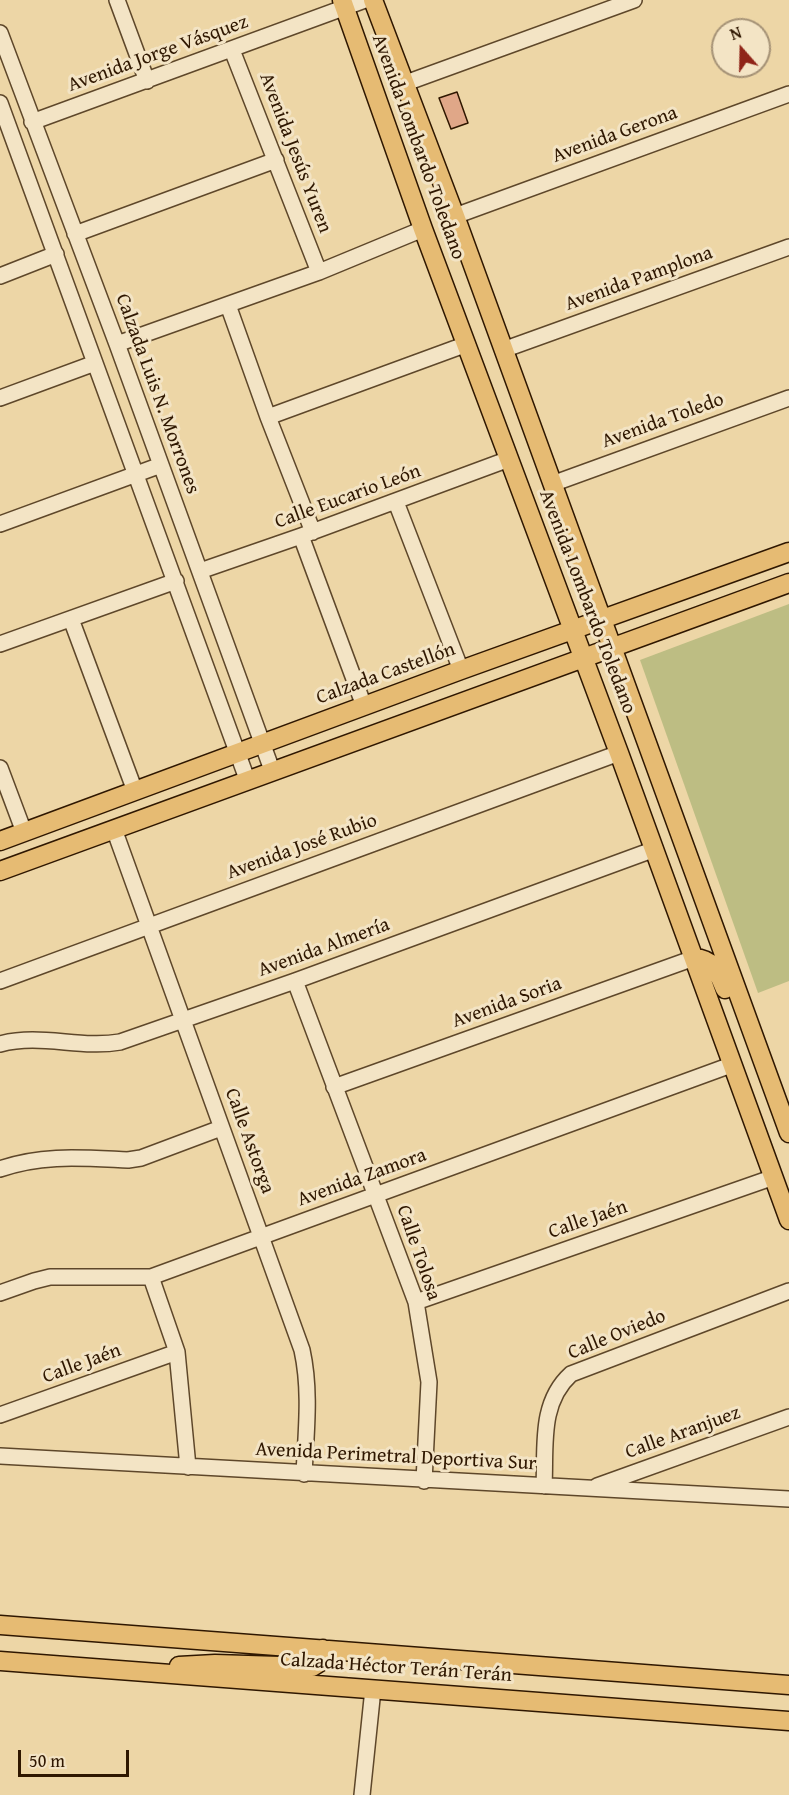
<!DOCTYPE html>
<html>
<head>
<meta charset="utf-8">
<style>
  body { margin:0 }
  #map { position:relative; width:789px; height:1795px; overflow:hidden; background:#edd6a6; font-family:"Gentium Book Plus",serif }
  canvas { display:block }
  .north { position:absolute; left:711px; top:18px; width:60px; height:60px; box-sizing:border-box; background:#f3e4c5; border:2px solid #a59276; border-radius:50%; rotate:340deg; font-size:16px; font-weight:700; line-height:24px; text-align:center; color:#2f1700 }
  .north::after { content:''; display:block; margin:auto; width:21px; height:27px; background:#8f2418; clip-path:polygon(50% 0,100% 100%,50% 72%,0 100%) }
  .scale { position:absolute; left:18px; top:1750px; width:111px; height:27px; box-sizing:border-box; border:3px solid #2f1700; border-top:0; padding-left:8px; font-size:18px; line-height:21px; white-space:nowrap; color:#2f1700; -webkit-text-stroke:4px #f3e4c5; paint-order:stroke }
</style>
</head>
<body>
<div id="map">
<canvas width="789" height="1795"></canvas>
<div class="north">N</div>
<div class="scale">50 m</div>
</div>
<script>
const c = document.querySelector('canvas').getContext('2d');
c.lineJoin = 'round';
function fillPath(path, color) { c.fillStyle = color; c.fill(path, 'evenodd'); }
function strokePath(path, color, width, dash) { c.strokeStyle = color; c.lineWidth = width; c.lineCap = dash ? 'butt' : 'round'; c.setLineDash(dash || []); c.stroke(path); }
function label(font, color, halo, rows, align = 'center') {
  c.font = font + ' "Gentium Book Plus",serif'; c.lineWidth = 6; c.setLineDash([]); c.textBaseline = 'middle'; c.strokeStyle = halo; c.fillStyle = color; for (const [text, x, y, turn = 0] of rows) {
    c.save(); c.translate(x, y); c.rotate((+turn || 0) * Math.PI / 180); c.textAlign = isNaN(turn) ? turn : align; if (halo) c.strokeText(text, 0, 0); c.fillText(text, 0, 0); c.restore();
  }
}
const green = new Path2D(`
  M789,604V981L758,993L640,660Z`);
const building = new Path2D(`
  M457,92L468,123L451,129L439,98Z`);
const minor = new Path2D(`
  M117,0L147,81
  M0,33L117,344L272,770
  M232,50L319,272
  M403,84L634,0
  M0,103L247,779
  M32,122L365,0
  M455,216L789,94
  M75,234L276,160
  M0,276L56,254
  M228,305L268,417L313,532
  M117,344L319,272L423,229
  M503,350L789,247
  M0,398L95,363
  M268,417L467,344
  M552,484L789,398
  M396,502L461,670
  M0,524L161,465
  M301,536L364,706
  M200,571L301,536L509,459
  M71,619L135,791
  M0,644L176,581
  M0,768L24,832
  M114,829L302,1350C311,1391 306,1432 304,1474
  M0,981L619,753
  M295,981L416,1302L429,1382L424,1481
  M0,1044C40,1033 80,1049 120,1042L295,981L655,849
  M334,1087L694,958
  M0,1169C42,1154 83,1158 128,1160L141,1158L221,1128
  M151,1277L177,1352L188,1467
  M0,1293L34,1281L50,1277H151L731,1065
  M416,1302L774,1177
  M0,1415L177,1352
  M0,1456L789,1499
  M544,1486C546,1447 539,1403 571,1374L789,1291
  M597,1486L789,1417
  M362,1795L373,1689`);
const major = new Path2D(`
  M342,0L423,229L619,753L789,1220
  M373,0L455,216L789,1133
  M0,841L461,670L789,552
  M0,871L789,583
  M694,958C714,959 718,973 725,989
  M0,1625L789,1685
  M0,1661L789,1721
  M179,1666L215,1664L312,1667L320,1662L323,1649`);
const streetNames = [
  ["Avenida Jorge Vásquez",158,54,-20],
  ["Avenida Gerona",615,135,-20],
  ["Avenida Lombardo Toledano",418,147,70],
  ["Avenida Jesús Yuren",295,153,69],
  ["Avenida Pamplona",639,279,-20],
  ["Calzada Luis N. Morrones",157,394,70],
  ["Avenida Toledo",663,421,-20],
  ["Calle Eucario León",348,497,-20],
  ["Avenida Lombardo Toledano",587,602,69],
  ["Calzada Castellón",386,674,-20],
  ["Avenida José Rubio",302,847,-20],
  ["Avenida Almería",324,948,-20],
  ["Avenida Soria",507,1003,-20],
  ["Calle Astorga",249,1141,70],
  ["Avenida Zamora",362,1178,-20],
  ["Calle Jaén",588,1220,-19],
  ["Calle Tolosa",418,1253,71],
  ["Calle Oviedo",617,1335,-22],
  ["Calle Jaén",82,1364,-20],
  ["Calle Aranjuez",683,1433,-20],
  ["Avenida Perimetral Deportiva Sur",396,1457,3],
  ["Calzada Héctor Terán Terán",396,1668,4]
];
fillPath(green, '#bdbd83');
fillPath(building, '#e0a788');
strokePath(building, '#2f1700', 1.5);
strokePath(minor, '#5e472a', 18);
strokePath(major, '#2f1700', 21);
strokePath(minor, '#f3e4c5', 15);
strokePath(major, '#e6bb73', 18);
label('20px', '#2f1700', '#f3e4c5', streetNames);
</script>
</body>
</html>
